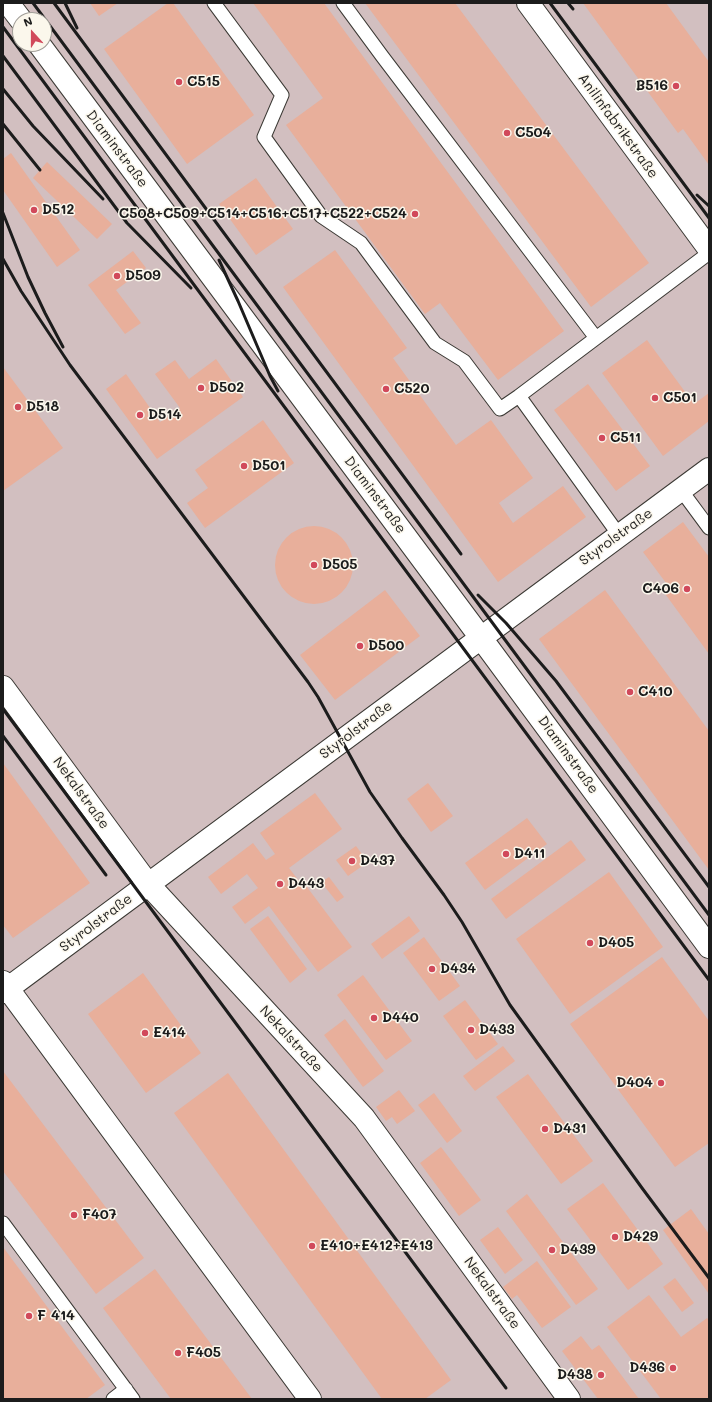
<!DOCTYPE html>
<html>
<head>
<meta charset="utf-8">
<style>
  body { margin:0 }
  #map { position:relative; width:712px; height:1402px; overflow:hidden; background:#ebdfbb; font-family:Mali,sans-serif }
  canvas { display:block }
  .frame { position:absolute; inset:0; border:4px solid #1c1c1c; pointer-events:none }
  .north { position:absolute; left:12px; top:12px; width:40px; height:40px; box-sizing:border-box; background:#fbf7ec; border:1px solid #a29f99; border-radius:50%; rotate:339deg; font-size:11px; font-weight:700; line-height:16px; text-align:center; color:#1c1c1c }
  .north::after { content:''; display:block; margin:auto; width:14px; height:18px; background:#d1495b; clip-path:polygon(50% 0,100% 100%,50% 72%,0 100%) }
</style>
</head>
<body>
<div id="map">
<canvas width="712" height="1402"></canvas>
<div class="frame"></div>
<div class="north">N</div>
</div>
<script>
const c = document.querySelector('canvas').getContext('2d');
c.lineJoin = 'round';
function fillPath(path, color) { c.fillStyle = color; c.fill(path, 'evenodd'); }
function strokePath(path, color, width, dash) { c.strokeStyle = color; c.lineWidth = width; c.lineCap = dash ? 'butt' : 'round'; c.setLineDash(dash || []); c.stroke(path); }
function label(font, color, halo, rows, align = 'center') {
  c.font = font + ' Mali,sans-serif'; c.lineWidth = 3; c.setLineDash([]); c.textBaseline = 'middle'; c.strokeStyle = halo; c.fillStyle = color; for (const [text, x, y, turn = 0] of rows) {
    c.save(); c.translate(x, y); c.rotate((+turn || 0) * Math.PI / 180); c.textAlign = isNaN(turn) ? turn : align; if (halo) c.strokeText(text, 0, 0); c.fillText(text, 0, 0); c.restore();
  }
}
const industrial = new Path2D(`
  M3,3H709V1399H3ZM20,20H44V44H20Z`);
const building = new Path2D(`
  M90,3H118L99,16Z
  M168,3H173L254,115L187,164L104,49Z
  M253,3H324L564,331L498,380L440,303L425,314L286,125L323,98Z
  M365,3H455L649,263L591,307Z
  M583,3H666L709,62V165L683,129L678,133Z
  M11,153L80,250L57,267L3,190V159Z
  M47,162L112,224L97,239L33,178Z
  M256,178L293,229L256,255L219,204Z
  M335,250L407,348L393,358L456,445L491,420L533,478L499,503L513,523L563,486L586,517L498,582L283,287Z
  M133,251L146,268L116,290L141,323L125,334L88,285Z
  M647,340L694,404L709,393V421L663,456L602,373Z
  M216,359L243,397L157,459L106,389L126,374L160,422L180,408L155,374L175,360L189,379Z
  M3,367L63,448L3,491Z
  M588,384L650,466L616,491L554,410Z
  M263,420L294,463L205,528L187,503L208,488L195,470Z
  M683,522L709,557V654L663,591L669,587L643,552Z
  M275 565a39 39 0 1 1 78 0a39 39 0 1 1-78 0Z
  M385,590L420,636L335,700L300,655Z
  M605,590L709,731V870L539,639Z
  M3,763L90,883L13,938L3,925Z
  M428,783L453,816L431,832L407,799Z
  M315,793L342,829L289,868L299,881L301,879L352,947L318,972L269,906L245,924L232,907L258,888L247,874L221,894L208,877L253,843L266,860L275,854L260,833Z
  M527,818L547,844L485,890L465,863Z
  M571,840L586,860L506,919L491,899Z
  M356,846L368,862L348,876L336,860Z
  M609,872L663,947L570,1014L516,939Z
  M329,877L344,897L337,902L321,882Z
  M268,916L307,969L290,983L250,929Z
  M409,916L420,931L382,959L371,944Z
  M424,937L460,986L439,1001L403,953Z
  M662,957L709,1021V1143L675,1167L570,1024Z
  M143,973L201,1053L146,1093L88,1014Z
  M363,975L412,1041L386,1060L337,995Z
  M465,1000L498,1044L476,1060L443,1016Z
  M345,1019L384,1071L363,1087L324,1035Z
  M503,1046L515,1061L475,1091L463,1076Z
  M3,1071L144,1258L96,1294L3,1171Z
  M228,1073L451,1380L425,1399H382L174,1113Z
  M528,1074L593,1161L561,1184L496,1097Z
  M399,1090L415,1111L397,1124L392,1117L386,1121L376,1107Z
  M434,1093L462,1131L447,1143L418,1105Z
  M441,1147L481,1200L459,1216L420,1163Z
  M603,1183L663,1264L628,1290L567,1209Z
  M527,1194L598,1289L576,1305L506,1211Z
  M691,1209L709,1234V1294L663,1230Z
  M498,1227L523,1260L505,1274L480,1240Z
  M3,1247L105,1385L86,1399H3Z
  M537,1261L571,1307L542,1328L517,1295L512,1299L503,1287Z
  M155,1269L252,1399H171L103,1308Z
  M675,1278L694,1303L682,1312L663,1287Z
  M649,1295L681,1337L707,1318L709,1320V1399H661L607,1327Z
  M581,1336L592,1350L599,1345L639,1399H598L562,1351Z`);
const lane = new Path2D(`
  M214,3L282,95L264,137L321,216L361,243L435,343L464,361L500,409L519,396
  M343,3L382,56L596,338
  M681,490L709,528
  M619,535L519,396L709,253
  M3,1223L133,1399
  M113,1399L126,1389`);
const street = new Path2D(`
  M8,3L21,20
  M528,3L709,249
  M39,44L481,638L709,947
  M3,687L148,884L364,1118L569,1399
  M3,982L310,1399
  M3,992L709,469`);
const rail = new Path2D(`
  M33,3L709,915
  M54,3L461,554
  M65,3L77,28
  M550,3L709,218
  M568,3L573,9
  M3,27L709,980
  M3,56L127,223L191,288
  M3,89L33,126L103,199
  M3,124L40,170
  M697,195L709,206
  M3,213L28,277L45,313L63,347
  M3,259L21,291L70,365L308,682L318,697L370,792L402,838L444,895L462,922L510,1005L642,1188L709,1278
  M219,260L238,301L270,376L278,391
  M478,595L506,623L556,681L709,887
  M3,709L506,1388
  M3,736L106,875`);
const markers = [
  [179,82,4,"#d1495b"],
  [676,86,4,"#d1495b"],
  [507,133,4,"#d1495b"],
  [34,210,4,"#d1495b"],
  [415,214,4,"#d1495b"],
  [117,276,4,"#d1495b"],
  [201,388,4,"#d1495b"],
  [386,389,4,"#d1495b"],
  [655,398,4,"#d1495b"],
  [18,407,4,"#d1495b"],
  [140,415,4,"#d1495b"],
  [602,438,4,"#d1495b"],
  [244,466,4,"#d1495b"],
  [314,565,4,"#d1495b"],
  [687,589,4,"#d1495b"],
  [360,646,4,"#d1495b"],
  [630,692,4,"#d1495b"],
  [506,854,4,"#d1495b"],
  [352,861,4,"#d1495b"],
  [280,884,4,"#d1495b"],
  [590,943,4,"#d1495b"],
  [432,969,4,"#d1495b"],
  [374,1018,4,"#d1495b"],
  [471,1030,4,"#d1495b"],
  [145,1033,4,"#d1495b"],
  [661,1083,4,"#d1495b"],
  [545,1129,4,"#d1495b"],
  [74,1215,4,"#d1495b"],
  [615,1237,4,"#d1495b"],
  [312,1246,4,"#d1495b"],
  [552,1250,4,"#d1495b"],
  [29,1316,4,"#d1495b"],
  [178,1353,4,"#d1495b"],
  [673,1368,4,"#d1495b"],
  [601,1375,4,"#d1495b"]
];
const poiNames = [
  ["C515",187,82],
  ["B516",668,86,"right"],
  ["C504",515,133],
  ["D512",42,210],
  ["C508+C509+C514+C516+C517+C522+C524",407,214,"right"],
  ["D509",125,276],
  ["D502",209,388],
  ["C520",394,389],
  ["C501",663,398],
  ["D518",26,407],
  ["D514",148,415],
  ["C511",610,438],
  ["D501",252,466],
  ["D505",322,565],
  ["C406",679,589,"right"],
  ["D500",368,646],
  ["C410",638,692],
  ["D411",514,854],
  ["D437",360,861],
  ["D443",288,884],
  ["D405",598,943],
  ["D434",440,969],
  ["D440",382,1018],
  ["D433",479,1030],
  ["E414",153,1033],
  ["D404",653,1083,"right"],
  ["D431",553,1129],
  ["F407",82,1215],
  ["D429",623,1237],
  ["E410+E412+E413",320,1246],
  ["D439",560,1250],
  ["F 414",37,1316],
  ["F405",186,1353],
  ["D436",665,1368,"right"],
  ["D438",593,1375,"right"]
];
const streetNames = [
  ["Anilinfabrikstraße",618,126,54],
  ["Diaminstraße",117,149,53],
  ["Diaminstraße",375,495,53],
  ["Styrolstraße",616,537,-36],
  ["Styrolstraße",356,730,-37],
  ["Diaminstraße",568,755,54],
  ["Nekalstraße",81,793,54],
  ["Styrolstraße",96,923,-37],
  ["Nekalstraße",291,1039,47],
  ["Nekalstraße",492,1293,54]
];
fillPath(industrial, '#d2bfc0');
fillPath(building, '#e8af9b');
strokePath(lane, '#3b3934', 15);
strokePath(street, '#3b3934', 24);
strokePath(lane, '#fff', 13);
strokePath(street, '#fff', 22);
strokePath(rail, '#1c1c1c', 3);
for (const [x, y, r, color] of markers) { const dot = new Path2D(); dot.arc(x, y, r, 0, 2 * Math.PI); c.fillStyle = color; c.fill(dot); strokePath(dot, '#fbf7ec', 1.5); }
label('bold 14px', '#1c1c1c', '#fbf7ec', poiNames, 'left');
label('14px', '#1c1c1c', '#fbf7ec', streetNames);
</script>
</body>
</html>
